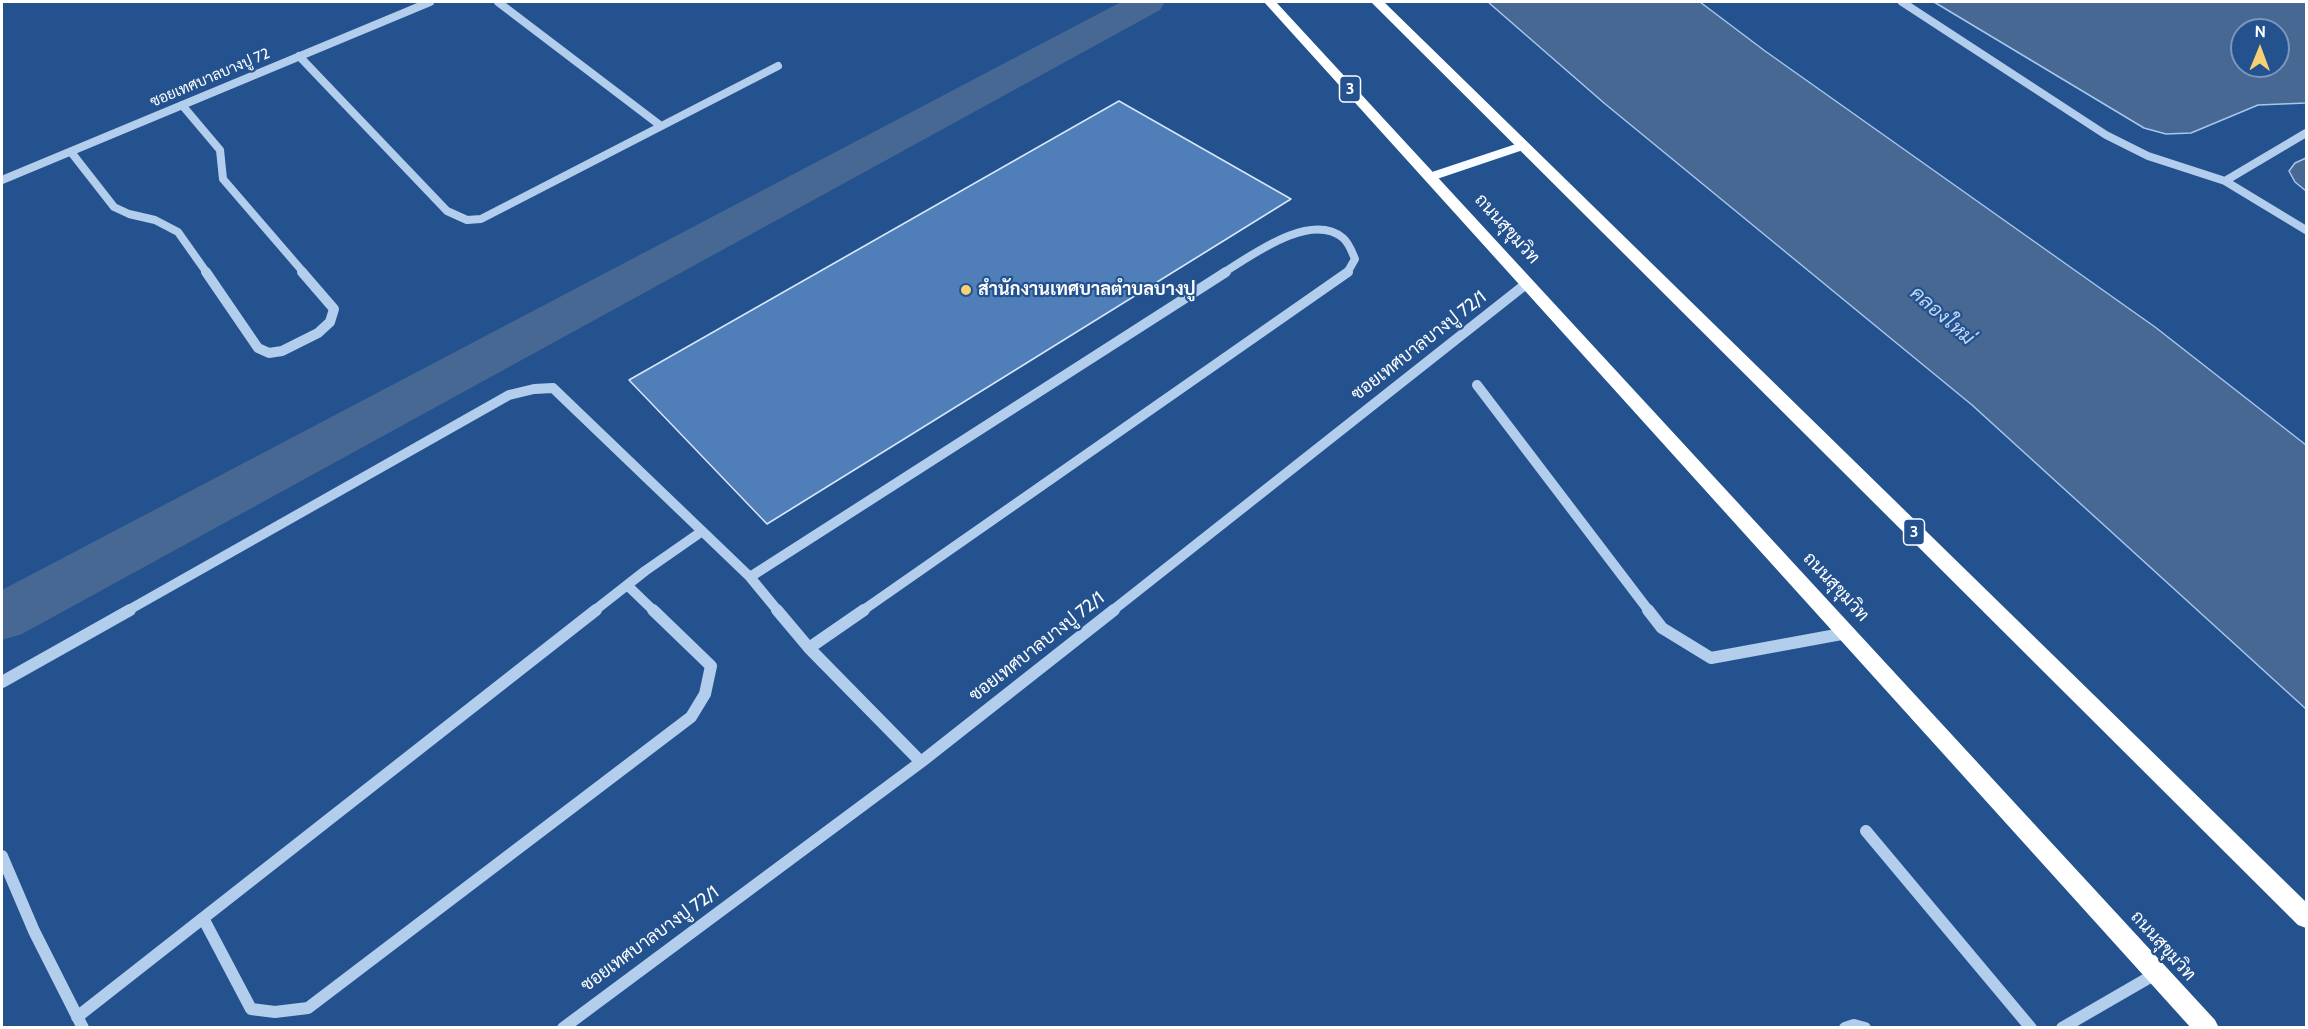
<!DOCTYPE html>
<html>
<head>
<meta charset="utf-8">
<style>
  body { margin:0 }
  #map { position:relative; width:2308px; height:1029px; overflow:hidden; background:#23528f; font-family:Cabin,sans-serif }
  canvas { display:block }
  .frame { position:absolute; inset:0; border:3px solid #fff; pointer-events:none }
  .north { position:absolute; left:2230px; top:18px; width:60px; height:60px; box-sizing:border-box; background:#23528f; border:2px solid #7b97bc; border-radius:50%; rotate:1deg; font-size:16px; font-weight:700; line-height:24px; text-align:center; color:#fff }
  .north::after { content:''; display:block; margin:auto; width:21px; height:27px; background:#f7d176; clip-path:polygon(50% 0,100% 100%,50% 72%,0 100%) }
</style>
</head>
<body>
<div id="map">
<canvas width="2308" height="1029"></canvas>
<div class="frame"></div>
<div class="north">N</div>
</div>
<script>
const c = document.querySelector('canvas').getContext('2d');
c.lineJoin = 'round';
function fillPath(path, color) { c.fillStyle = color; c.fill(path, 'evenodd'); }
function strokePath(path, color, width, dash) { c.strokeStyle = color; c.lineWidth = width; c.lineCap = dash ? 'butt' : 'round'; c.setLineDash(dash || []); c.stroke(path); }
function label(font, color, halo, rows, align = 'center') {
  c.font = font + ' Cabin,Sarabun,sans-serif'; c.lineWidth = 4.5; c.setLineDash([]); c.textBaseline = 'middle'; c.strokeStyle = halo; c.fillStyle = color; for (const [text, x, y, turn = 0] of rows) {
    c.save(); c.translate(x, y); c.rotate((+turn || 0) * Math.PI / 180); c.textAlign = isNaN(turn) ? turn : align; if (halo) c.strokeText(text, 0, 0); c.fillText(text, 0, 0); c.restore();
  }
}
const water = new Path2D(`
  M1488,2H1700L1765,51L2155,327L2306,445V709L1972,405L1604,103Z
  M1934,2H2306V103L2258,105L2191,133L2166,134L2144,128ZM2242,30H2278V66H2242Z
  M2306,158V191L2295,182L2289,171L2295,163Z`);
const canal = new Path2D(`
  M1121,2H1165L1160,10L22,634L2,640V590Z`);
const building = new Path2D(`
  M1119,101L1291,199L767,524L629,380Z`);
const minorFar2 = new Path2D(`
  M498,2L661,126
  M1902,2L2106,135L2148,156L2225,181L2306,230
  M299,56L447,211L467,220L481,219L778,66
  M182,105L220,150L223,179L304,273
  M71,152L114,207L129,214L155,220L178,232L207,273
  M2,180L430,2
  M2225,181L2306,133
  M1223,273C1251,256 1310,211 1343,238C1349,243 1352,252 1355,259L1347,273`);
const minorFar1 = new Path2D(`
  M206,272L258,348L269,353L282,351L318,333L330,322L334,309L302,272
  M1477,385L1649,611
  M750,577L1226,272
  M627,585L654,611
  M127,611L509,395L534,389L553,388L750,577L778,611
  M594,611L645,571L701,532
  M862,611L1348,272
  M1112,611L1526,284`);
const minor = new Path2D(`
  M777,610L809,648L921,762
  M1648,610L1662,628L1711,658L1847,633
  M809,648L864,610
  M2,682L130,610
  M1866,831L2031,1028
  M2,856L34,931L83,1028
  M203,918L251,1009L275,1012L308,1008L691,717L705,694L711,666L653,610
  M77,1017L596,610
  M563,1028L921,762L1114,610
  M1845,1028L1854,1025L1865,1028
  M2062,1028L2157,973`);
const major = new Path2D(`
  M1522,142L1528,146L1526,149L1434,180H1426L1424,177L1426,174Z`);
const highway = new Path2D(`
  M1264,2H1276L2215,1020L2219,1028H2191Z
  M1371,2H1384L2306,902V928L2298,925Z`);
const markers = [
  [966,290,6,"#f7d176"]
];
const farStreetnames = [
  ["ซอยเทศบาลบางปู 72",210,78,-23]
];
const shields = [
  [1350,89,21],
  [1914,532,21]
];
const shieldNames = [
  ["3",1350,89],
  ["3",1914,532]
];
const streetNames = [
  ["ถนนสุขุมวิท",1507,229,48],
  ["ซอยเทศบาลบางปู 72/1",1419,346,-38],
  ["ถนนสุขุมวิท",1836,587,47],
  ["ซอยเทศบาลบางปู 72/1",1037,647,-38],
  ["ซอยเทศบาลบางปู 72/1",650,939,-36],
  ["ถนนสุขุมวิท",2163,946,48]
];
const poiNames = [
  ["สำนักงานเทศบาลตำบลบางปู",978,290]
];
const waterNames = [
  ["คลองใหม่",1942,316,41]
];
fillPath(water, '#476893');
strokePath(water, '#a7c7ed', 1.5);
fillPath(canal, '#476893');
fillPath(building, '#507eb8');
strokePath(building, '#d8e7f9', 1.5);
strokePath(minorFar2, '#b3cdec', 8);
strokePath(minorFar1, '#b3cdec', 10);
strokePath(minor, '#b3cdec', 12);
fillPath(major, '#f8fbff');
fillPath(highway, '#fff');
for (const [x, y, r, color] of markers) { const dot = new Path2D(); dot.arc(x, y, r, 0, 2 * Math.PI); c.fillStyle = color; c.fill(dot); strokePath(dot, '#23528f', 2); }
label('15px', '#fff', '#23528f', farStreetnames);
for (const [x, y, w] of shields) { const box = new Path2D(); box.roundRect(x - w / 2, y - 13, w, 26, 4.5); c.fillStyle = '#23528f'; c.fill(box); strokePath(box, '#fff', 1.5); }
label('bold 16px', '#fff', null, shieldNames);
label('18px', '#fff', '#23528f', streetNames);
label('bold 18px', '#fff', '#23528f', poiNames, 'left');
label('italic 20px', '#bfd7f3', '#23528f', waterNames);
</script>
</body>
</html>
